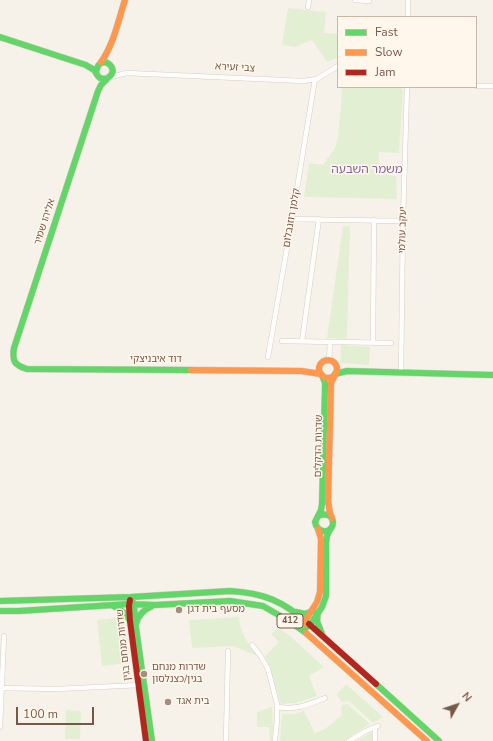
<!DOCTYPE html>
<html>
<head>
<meta charset="utf-8">
<style>
  body { margin:0 }
  #map { position:relative; width:493px; height:741px; overflow:hidden; background:#f7f2e9; font-family:"Nunito Sans",sans-serif }
  canvas { display:block }
  .legend { position:absolute; left:337px; top:16px; width:140px; height:72px; box-sizing:border-box; background:#fff7eb; border:1px solid #c9b7aa; margin:0; padding:5px 7px; list-style:none; font-size:12px; color:#775848 }
  .legend li { display:flex; align-items:center; gap:8px; height:20px }
  .legend b { width:20px; border:1px solid #c9b7aa }
  .north { position:absolute; left:437px; top:685px; width:40px; height:40px; -webkit-text-stroke:3px #fff7eb; paint-order:stroke; rotate:50deg; font-size:11px; font-weight:700; line-height:16px; text-align:center; color:#775848 }
  .north::after { content:''; display:block; margin:auto; width:14px; height:18px; background:#775848; clip-path:polygon(50% 0,100% 100%,50% 72%,0 100%) }
  .scale { position:absolute; left:16px; top:707px; width:78px; height:18px; box-sizing:border-box; border:2px solid #775848; border-top:0; padding-left:5px; font-size:12px; line-height:14px; white-space:nowrap; color:#775848; -webkit-text-stroke:3px #fff7eb; paint-order:stroke }
</style>
</head>
<body>
<div id="map">
<canvas width="493" height="741"></canvas>
<ul class="legend">
<li><b style="height:5px;background:#63d668"></b>Fast</li>
<li><b style="height:5px;background:#ff974d"></b>Slow</li>
<li><b style="height:5px;background:#b3261e"></b>Jam</li>
</ul>
<div class="north">N</div>
<div class="scale">100 m</div>
</div>
<script>
const c = document.querySelector('canvas').getContext('2d');
c.lineJoin = 'round';
function fillPath(path, color) { c.fillStyle = color; c.fill(path, 'evenodd'); }
function strokePath(path, color, width, dash) { c.strokeStyle = color; c.lineWidth = width; c.lineCap = dash ? 'butt' : 'round'; c.setLineDash(dash || []); c.stroke(path); }
function label(font, color, halo, rows, align = 'center') {
  c.font = font + ' "Nunito Sans","Noto Sans Hebrew",sans-serif'; c.lineWidth = 3; c.setLineDash([]); c.textBaseline = 'middle'; c.strokeStyle = halo; c.fillStyle = color; for (const [text, x, y, turn = 0] of rows) {
    c.save(); c.translate(x, y); c.rotate((+turn || 0) * Math.PI / 180); c.textAlign = isNaN(turn) ? turn : align; if (halo) c.strokeText(text, 0, 0); c.fillText(text, 0, 0); c.restore();
  }
}
const green = new Path2D(`
  M288,8L326,12L324,33L338,34V57L327,62L312,40L295,47L282,45Z
  M341,87H400L402,89L403,91L399,153L379,152L378,174L396,176L397,199L304,197L309,163L323,165L335,148L338,137L342,93Z
  M343,226H350L347,339L327,338Z
  M341,345L370,347L369,365L340,363Z
  M125,617L130,663L102,666L97,620Z
  M239,617C240,633 249,644 257,656L233,646L192,648L189,620Z
  M278,628L289,635L324,667L309,676L317,696L297,703L281,704L269,665L265,656L279,642L271,634Z
  M346,684L383,717L373,723L349,701L342,702L338,697L337,694Z
  M347,704L370,724L344,741H280L282,714H293L304,711L315,733L325,729L342,715L341,711L342,705Z
  M272,707L273,727L272,741H270L269,727H257V712Z
  M66,710L81,711L80,739H65Z
  M372,732L373,741H356Z`);
const street = new Path2D(`
  M355,0L369,1V0
  M308,7L309,0
  M408,17V0
  M110,77L127,73L303,81L317,79L338,66
  M476,86H493
  M292,219L403,221
  M282,341L391,343
  M302,341L319,219
  M373,342L374,220
  M268,357L292,219L315,79
  M329,361L330,342
  M401,373L403,221L407,87
  M252,645L260,655L268,669L277,704V720L275,741
  M0,688L57,689L140,685
  M277,707C297,710 307,705 325,698
  M0,727L4,636
  M375,728V741
  M226,741L228,651
  M349,741L366,731L378,726`);
const fast = new Path2D(`
  M0,37L86,65C88,67 92,68 94,70C96,72 97,76 100,78C103,79 107,79 109,77C121,69 100,51 96,72
  M108,78L101,85L98,91L14,348C12,361 14,365 27,369L191,370
  M335,374L347,371L493,375
  M318,516C337,508 337,534 323,531C318,530 316,527 315,522L321,510L322,504L325,388V383L322,375
  M132,600L134,605L135,621L152,741
  M0,601L131,597L230,591C264,593 283,601 309,624
  M113,606C121,609 126,613 130,621
  M0,611H19L129,604L155,605L230,601L263,606L289,621L306,633
  M296,612L305,614L313,611
  M318,612L317,621L322,634
  M136,624C138,615 143,610 152,606
  M302,630L310,625L322,607L326,596V543L327,536L330,529
  M376,684L439,741`);
const slow = new Path2D(`
  M101,62C114,44 118,21 125,0
  M319 369a9 9 0 1 1 18 0a9 9 0 1 1-18 0Z
  M191,370L301,371L321,374
  M332,518L330,513L328,501L331,383L335,375
  M304,625L305,621L317,602L320,592L321,539L318,529
  M306,633L427,741`);
const jam = new Path2D(`
  M130,600L129,606L130,621L146,741
  M309,624L376,684`);
const markers = [
  [179,610,4,"#a48e80"],
  [144,674,4,"#a48e80"],
  [168,702,4,"#a48e80"]
];
const shields = [
  [290,621,26]
];
const shieldNames = [
  ["412",290,621]
];
const streetNames = [
  ["צבי זעירא",235,68,3],
  ["קלמן רוזנבלום",292,218,-80],
  ["אליהו שמיר",45,222,-72],
  ["יעקב עולמי",403,230,-89],
  ["דוד איבניצקי",156,360],
  ["שדרות הדקלים",319,446,-89],
  ["שדרות מנחם בגין",124,645,-96]
];
const poiNames = [
  ["מסעף בית דגן",187,610],
  ["שדרות מנחם",152,668],
  ["בגין/כצנלסון",152,680],
  ["בית אגד",176,702]
];
const quarterNames = [
  ["משמר השבעה",367,170]
];
fillPath(green, '#e3efd3');
strokePath(street, '#d6cec6', 5.5);
strokePath(fast, '#d6cec6', 7);
strokePath(slow, '#d6cec6', 7);
strokePath(jam, '#d6cec6', 7);
strokePath(street, '#fefdfc', 4.5);
strokePath(fast, '#63d668', 6);
strokePath(slow, '#ff974d', 6);
strokePath(jam, '#b3261e', 6);
for (const [x, y, r, color] of markers) { const dot = new Path2D(); dot.arc(x, y, r, 0, 2 * Math.PI); c.fillStyle = color; c.fill(dot); strokePath(dot, '#fff7eb', 1.5); }
for (const [x, y, w] of shields) { const box = new Path2D(); box.roundRect(x - w / 2, y - 7, w, 14, 3); c.fillStyle = '#fff7eb'; c.fill(box); strokePath(box, '#775848', 1); }
label('bold 9px', '#775848', null, shieldNames);
label('10px', '#775848', '#fff7eb', streetNames);
label('10px', '#775848', '#fff7eb', poiNames, 'left');
label('12px', '#87639b', '#fff7eb', quarterNames);
</script>
</body>
</html>
